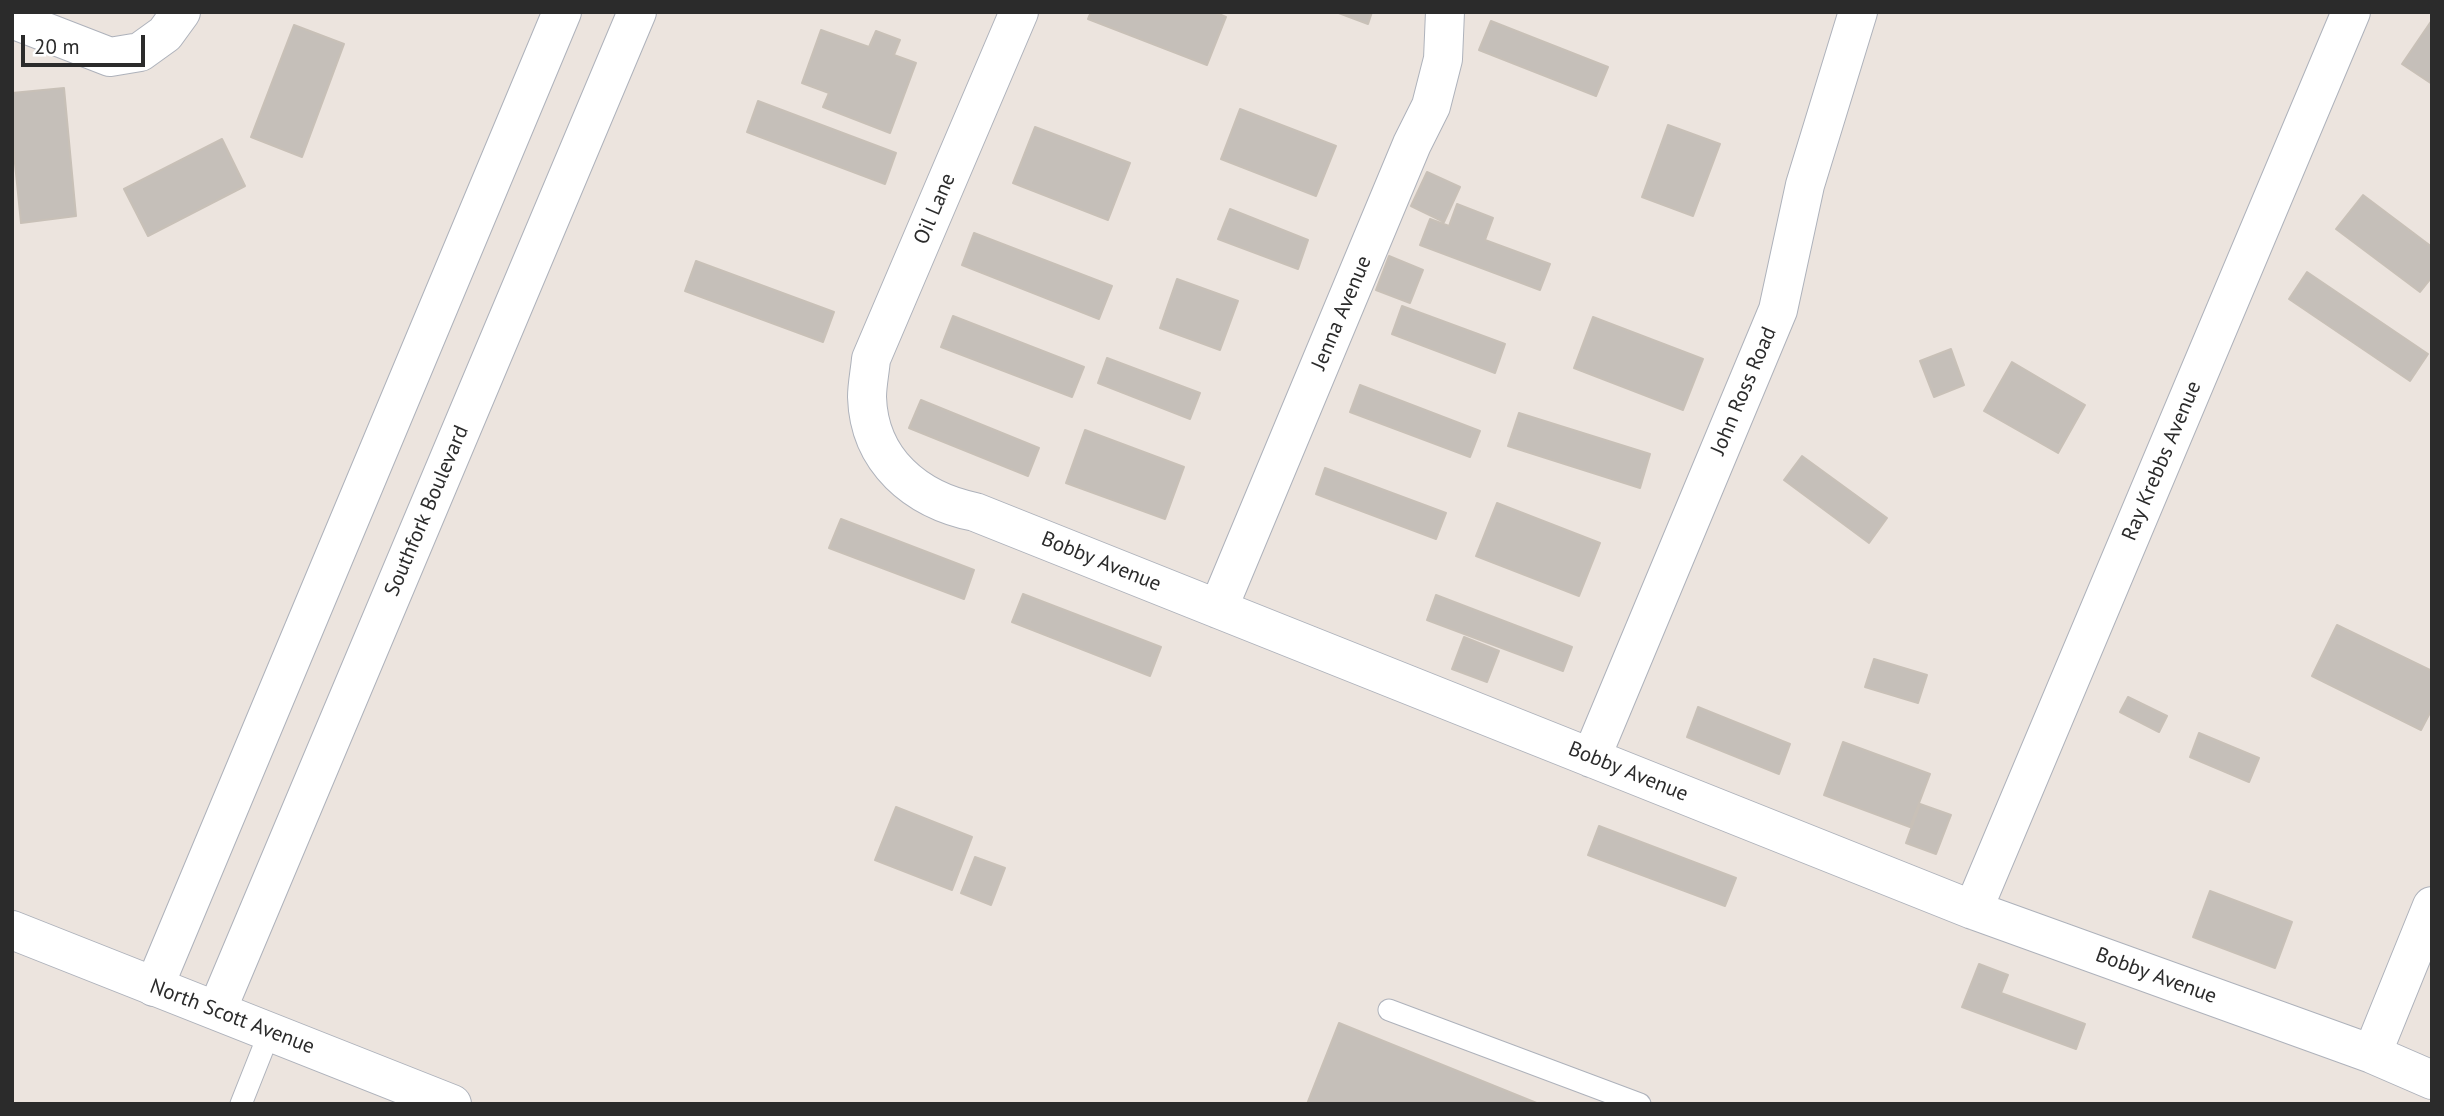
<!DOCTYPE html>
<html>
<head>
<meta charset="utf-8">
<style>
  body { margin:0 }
  #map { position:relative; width:2444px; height:1116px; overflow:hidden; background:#ece4de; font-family:"PT Sans",sans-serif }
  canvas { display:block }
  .frame { position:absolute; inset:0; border:14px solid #2b2b2b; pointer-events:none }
  .scale { position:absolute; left:21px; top:35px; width:124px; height:32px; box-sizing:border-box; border:4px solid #2b2b2b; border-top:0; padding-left:9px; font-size:21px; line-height:24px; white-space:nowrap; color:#2b2b2b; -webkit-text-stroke:5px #fff; paint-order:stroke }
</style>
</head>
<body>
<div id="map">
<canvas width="2444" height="1116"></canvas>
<div class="frame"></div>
<div class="scale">20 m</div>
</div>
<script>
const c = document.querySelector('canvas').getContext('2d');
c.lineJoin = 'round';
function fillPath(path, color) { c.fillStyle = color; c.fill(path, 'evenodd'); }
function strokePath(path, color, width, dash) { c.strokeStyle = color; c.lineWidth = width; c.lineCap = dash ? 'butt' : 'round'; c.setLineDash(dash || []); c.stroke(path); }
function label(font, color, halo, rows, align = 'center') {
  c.font = font + ' "PT Sans",sans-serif'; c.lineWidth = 6; c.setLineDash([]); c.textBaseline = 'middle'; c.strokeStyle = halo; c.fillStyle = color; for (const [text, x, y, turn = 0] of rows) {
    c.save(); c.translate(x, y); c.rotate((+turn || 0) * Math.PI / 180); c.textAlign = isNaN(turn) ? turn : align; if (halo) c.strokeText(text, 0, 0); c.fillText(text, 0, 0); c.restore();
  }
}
const building = new Path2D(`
  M1091,12H1214L1226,17L1207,65L1088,19Z
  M1336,12H1372L1368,24Z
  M2432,20V84L2402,64Z
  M1491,21L1608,67L1596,96L1479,50Z
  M294,25L344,44L302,157L251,137Z
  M821,30L869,47L876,31L900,40L894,55L916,63L890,133L823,107L829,93L802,83Z
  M64,88L76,216L21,223L12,134V93Z
  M758,101L896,153L885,184L747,132Z
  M1240,109L1336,146L1316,196L1221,159Z
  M1668,125L1720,144L1693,216L1642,197Z
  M1035,127L1130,163L1108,220L1013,183Z
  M222,139L245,186L148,236L124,189Z
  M1427,172L1460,187L1444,222L1411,206Z
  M2363,195L2432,247V277L2420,292L2336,229Z
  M1457,204L1493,218L1485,240L1550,264L1540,290L1420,245L1430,219L1449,226Z
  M1230,209L1308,240L1298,269L1218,239Z
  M974,233L1112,286L1099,319L962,265Z
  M1389,256L1423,270L1410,303L1376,290Z
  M696,261L834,312L823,342L685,291Z
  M2307,272L2428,354L2410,381L2289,299Z
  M1177,279L1238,301L1220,350L1160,328Z
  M1402,306L1505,344L1495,373L1392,334Z
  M953,316L1084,367L1072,397L941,347Z
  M1593,317L1703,359L1683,410L1574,368Z
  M1951,349L1964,385L1934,397L1920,361Z
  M1107,358L1200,393L1190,419L1098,383Z
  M2012,362L2085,405L2058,453L1984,411Z
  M1360,385L1480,431L1470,457L1350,412Z
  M921,400L1039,448L1028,476L909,428Z
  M1519,413L1650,454L1640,488L1508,446Z
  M1085,430L1184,467L1165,519L1066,483Z
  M1802,456L1887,518L1869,543L1784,480Z
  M1325,468L1446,513L1436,539L1316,494Z
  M1497,503L1600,543L1579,596L1476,556Z
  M841,519L974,570L964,599L829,548Z
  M1023,594L1161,647L1150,676L1012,622Z
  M1436,595L1572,647L1563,671L1427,620Z
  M2337,625L2432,671V709L2421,730L2312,676Z
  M1464,637L1499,651L1487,682L1452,669Z
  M1874,659L1927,675L1918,703L1865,687Z
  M2128,697L2167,716L2159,732L2120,712Z
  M1698,707L1790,744L1779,774L1687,737Z
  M2199,733L2259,758L2249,782L2190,757Z
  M1843,742L1930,774L1910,827L1824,795Z
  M1920,804L1951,815L1936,854L1906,843Z
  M896,807L972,837L952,890L875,860Z
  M1599,826L1736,878L1725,906L1588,855Z
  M975,857L1005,868L991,905L961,893Z
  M2210,891L2292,922L2275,968L2193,937Z
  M1979,964L2008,975L2001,993L2085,1024L2076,1049L1962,1007Z
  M1339,1023L1539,1104H1307Z`);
const lane = new Path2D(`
  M1389,1010L1640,1104
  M241,1104L270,1031`);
const street = new Path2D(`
  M1019,12L871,359C870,371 867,385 867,397C869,461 916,500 975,512L1973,910L2372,1054L2432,1080
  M12,19L110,57L140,52L165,34L181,12
  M1218,609L1412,144L1431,106L1443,59L1445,12
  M1591,758L1778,310L1805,185L1858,12
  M1973,910L2351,12
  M154,987L562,12
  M217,1010L637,12
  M2372,1054L2432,906`);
const secondary = new Path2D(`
  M12,930L452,1104`);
const streetNames = [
  ["Oil Lane",935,209,-67],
  ["Jenna Avenue",1342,313,-67],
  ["John Ross Road",1744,391,-67],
  ["Ray Krebbs Avenue",2162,461,-67],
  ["Southfork Boulevard",427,511,-67],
  ["Bobby Avenue",1101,562,22],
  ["Bobby Avenue",1628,772,22],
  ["Bobby Avenue",2156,976,20],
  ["North Scott Avenue",232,1017,21]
];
fillPath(building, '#c5bfb9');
strokePath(building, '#c8c0b7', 2);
strokePath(lane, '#aeb2bb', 23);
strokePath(street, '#aeb2bb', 40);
strokePath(secondary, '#aeb2bb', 40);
strokePath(lane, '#fff', 21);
strokePath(street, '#fff', 38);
strokePath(secondary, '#fff', 38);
label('21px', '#2b2b2b', '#fff', streetNames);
</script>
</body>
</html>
